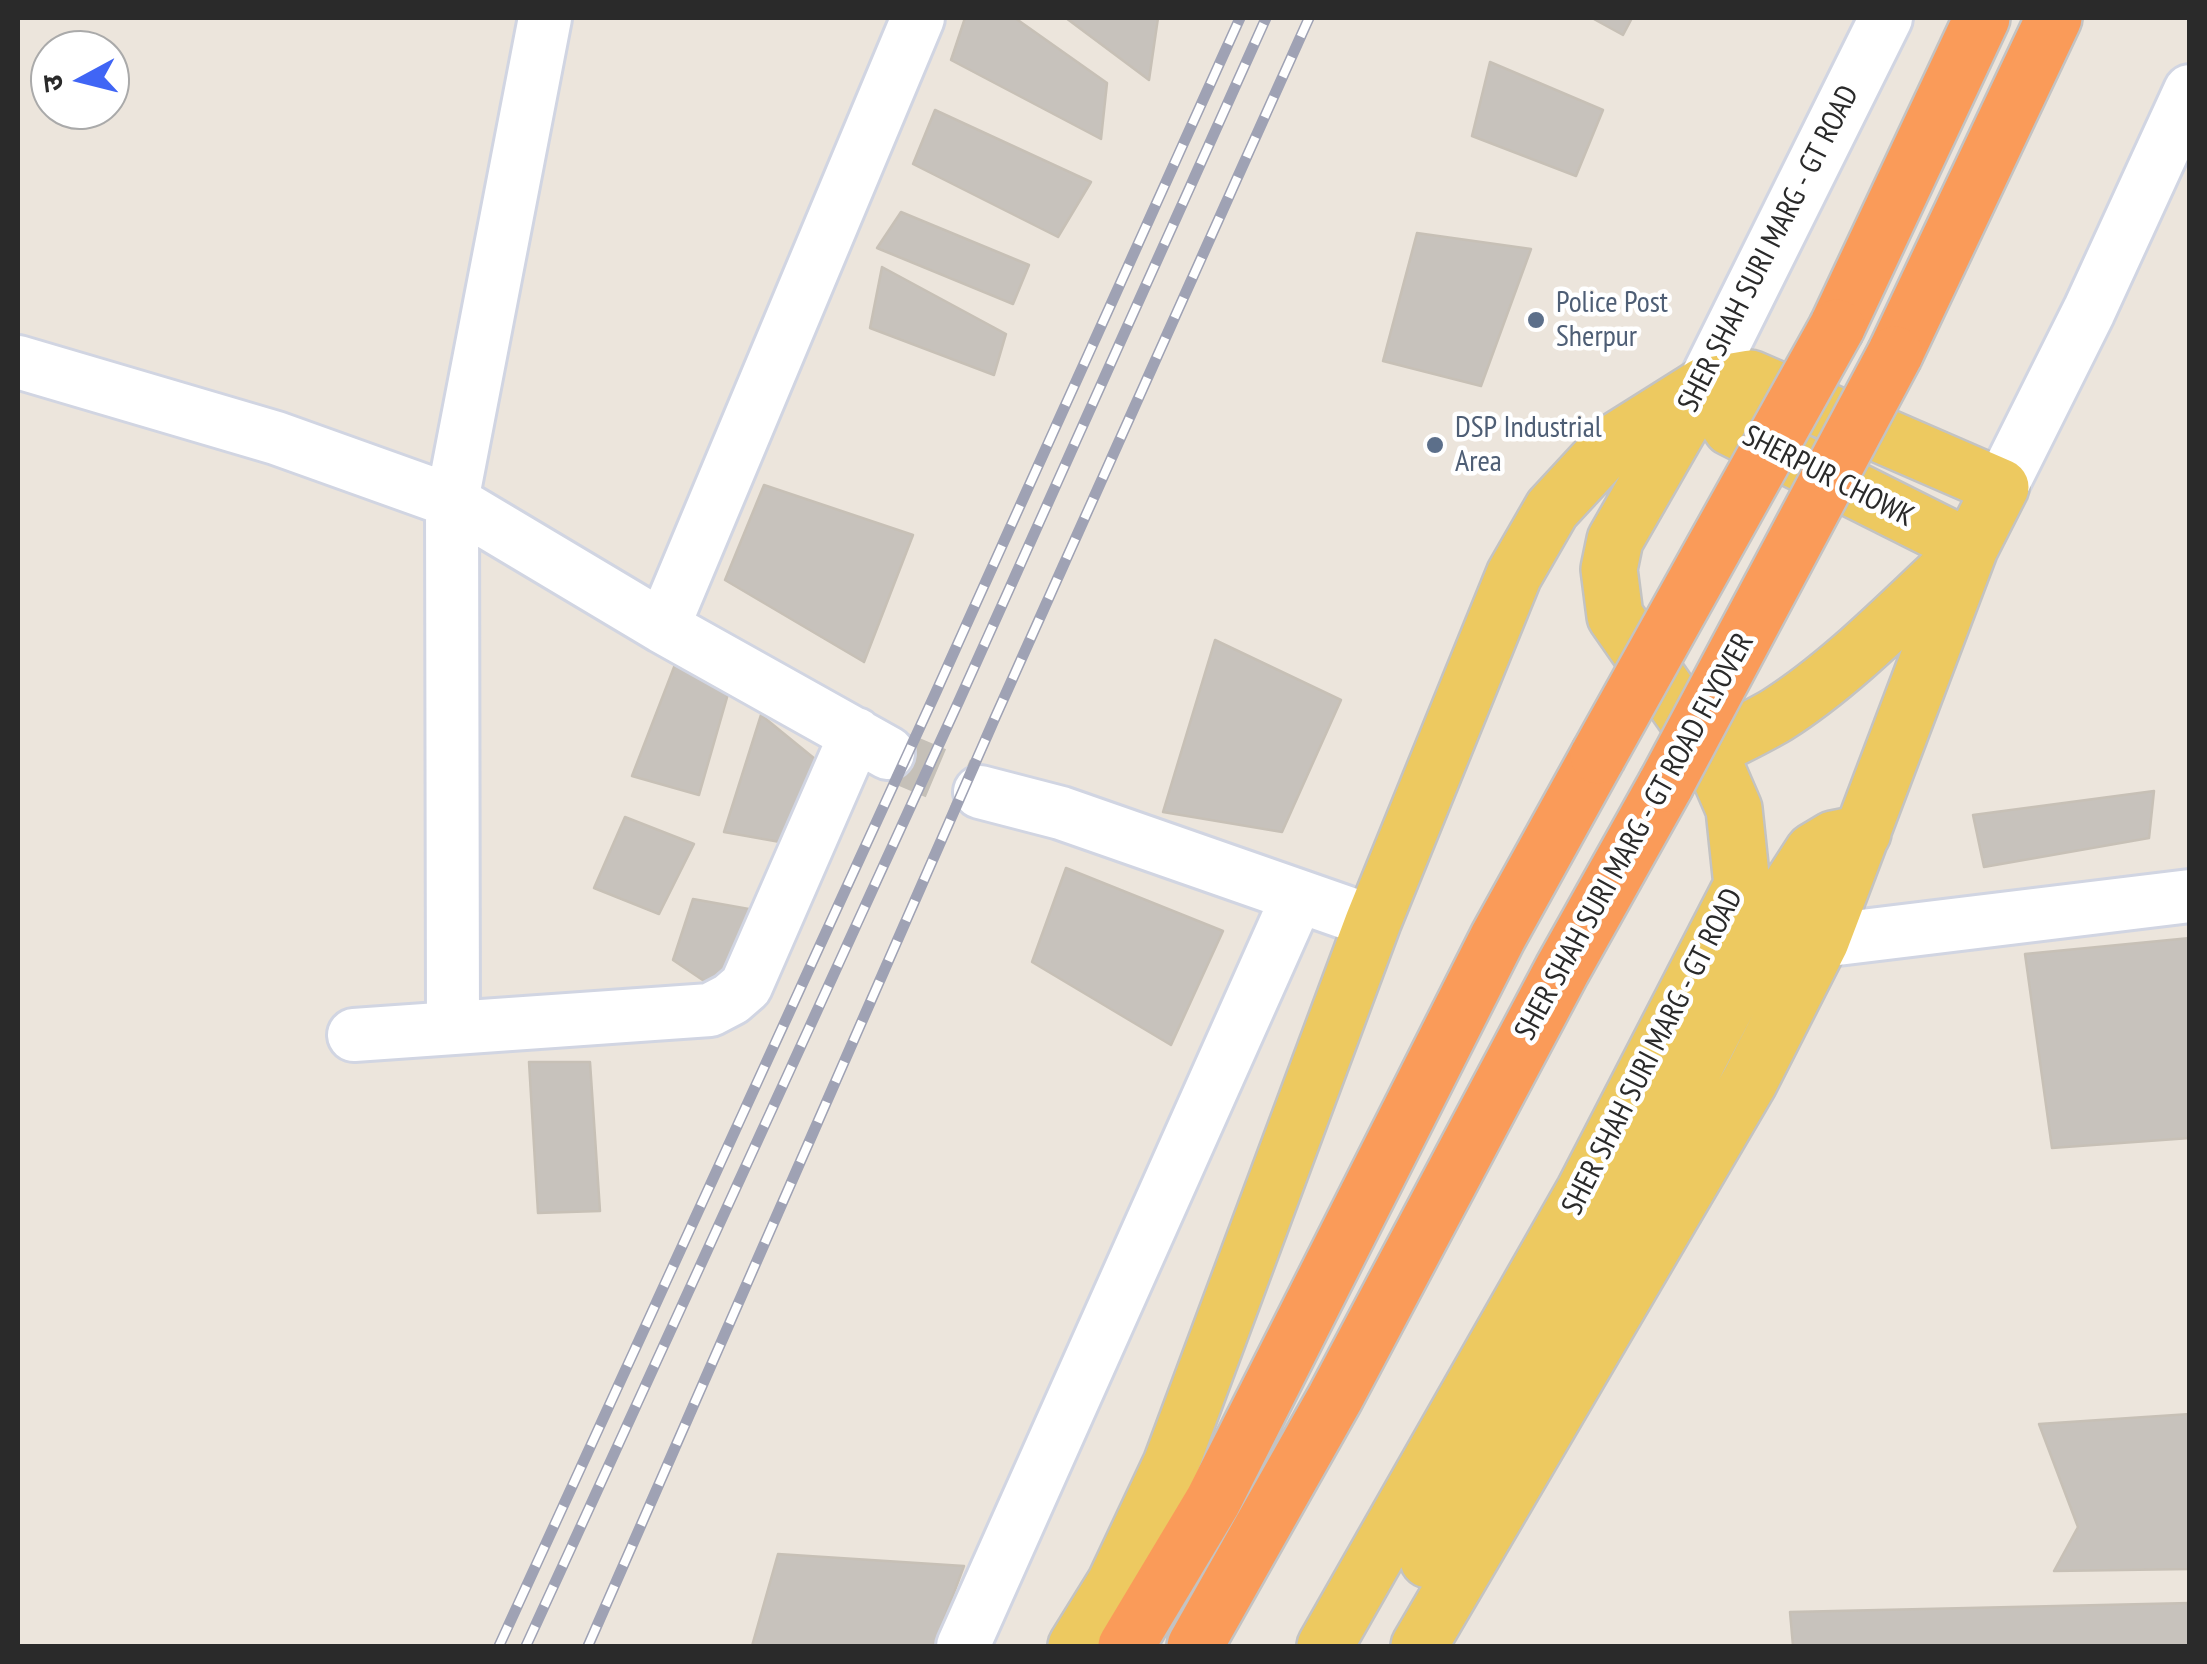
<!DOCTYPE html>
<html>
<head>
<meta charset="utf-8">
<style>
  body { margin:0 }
  #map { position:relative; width:2207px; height:1664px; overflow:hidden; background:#ece5dc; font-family:"PT Sans Narrow","Noto Sans Devanagari",sans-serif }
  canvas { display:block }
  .frame { position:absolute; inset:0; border:20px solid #2a2a2a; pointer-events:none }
  .north { position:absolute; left:30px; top:30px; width:100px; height:100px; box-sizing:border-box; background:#fff; border:2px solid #aaa; border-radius:50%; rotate:263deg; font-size:28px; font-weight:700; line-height:40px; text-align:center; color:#2a2a2a }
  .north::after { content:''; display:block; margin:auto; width:35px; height:45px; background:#4065f5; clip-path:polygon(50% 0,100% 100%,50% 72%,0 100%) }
</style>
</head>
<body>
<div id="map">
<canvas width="2207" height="1664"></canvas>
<div class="frame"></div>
<div class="north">उ</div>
</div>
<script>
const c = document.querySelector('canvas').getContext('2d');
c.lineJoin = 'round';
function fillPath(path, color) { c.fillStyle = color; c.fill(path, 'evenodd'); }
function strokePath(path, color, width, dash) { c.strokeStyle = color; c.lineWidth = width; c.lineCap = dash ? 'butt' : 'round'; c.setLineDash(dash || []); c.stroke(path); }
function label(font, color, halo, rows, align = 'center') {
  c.font = font + ' "PT Sans Narrow",sans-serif'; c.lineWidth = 9; c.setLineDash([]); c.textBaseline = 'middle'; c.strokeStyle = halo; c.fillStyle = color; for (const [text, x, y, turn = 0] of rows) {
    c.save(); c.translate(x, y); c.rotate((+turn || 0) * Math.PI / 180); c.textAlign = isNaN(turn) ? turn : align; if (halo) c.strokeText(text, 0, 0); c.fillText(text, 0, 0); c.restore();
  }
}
const building = new Path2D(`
  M965,18H1015L1107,83L1101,139L951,60Z
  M1066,18H1158L1149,80Z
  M1592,18H1632L1623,35Z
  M1490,62L1603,110L1576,176L1472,136Z
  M935,110L1091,182L1058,237L913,164Z
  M901,212L1029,265L1013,304L877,248Z
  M1417,233L1531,249L1481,386L1383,361Z
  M882,267L1006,334L994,375L870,328Z
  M764,485L913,535L864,662L725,580Z
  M1215,640L1341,700L1282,832L1163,812Z
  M676,662L728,694L699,795L632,776Z
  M761,715L815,759L780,842L724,832Z
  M2154,791L2149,838L1984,867L1973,815Z
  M625,817L694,844L659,914L594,888Z
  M1066,868L1223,931L1171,1045L1032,962Z
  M693,899L760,911L716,989L673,960Z
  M2190,938V1138L2052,1148L2025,954Z
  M529,1062H590L600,1211L538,1213Z
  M2190,1414V1569L2054,1571L2078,1527L2039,1424Z
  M778,1554L964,1566L934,1646H752Z
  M2190,1603V1646H1793L1790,1612Z`);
const minorTunnel = new Path2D(`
  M888,753L980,792`);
const minor = new Path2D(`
  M18,362L276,438L452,501L545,18
  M1703,386L1886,18
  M2001,487L2089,311L2190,91
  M452,501L453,1028
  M452,501L663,627L888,753
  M663,627L918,18
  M980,792L1061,813L1373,922
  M1821,941L2190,896
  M354,1035L710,1010L731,999L746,986L856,734
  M963,1646L1298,896`);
const major = new Path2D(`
  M1703,386L1731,428L1970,548C1910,603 1845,672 1777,715C1755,728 1731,739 1709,751
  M1428,1560L1634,1183L1782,899L1813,851L1833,839L1863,833
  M1076,1646L1115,1583L1171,1464L1373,922L1514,575L1552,509L1614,442L1703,386L1750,378L2001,487L1970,548L1821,941L1750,1081L1419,1646
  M1325,1646L1584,1191L1742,885L1734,809L1709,751L1615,616L1609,569L1615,540L1698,395`);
const highway = new Path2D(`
  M1837,327L1982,18
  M1895,354L2054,18
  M1126,1646L1213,1501L1498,937L1598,756
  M1195,1646L1335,1398L1562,970L1666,784`);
const rail = new Path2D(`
  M499,1646L936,692L1240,18
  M526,1646L958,703L1266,18
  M588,1646L994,720L1309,18`);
const highwayBridge = new Path2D(`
  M1598,756L1837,327
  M1666,784L1895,354`);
const markers = [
  [1536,320,10,"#5c6f8a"],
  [1435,445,10,"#5c6f8a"]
];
const streetNames = [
  ["SHER SHAH SURI MARG - GT ROAD",1769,249,-63],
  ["SHERPUR CHOWK",1828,477,27],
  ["SHER SHAH SURI MARG - GT ROAD FLYOVER",1635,837,-61],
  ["SHER SHAH SURI MARG - GT ROAD",1653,1052,-63]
];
const serviceNames = [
  ["Police Post",1556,303],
  ["Sherpur",1556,337],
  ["DSP Industrial",1455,428],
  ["Area",1455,462]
];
fillPath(building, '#c7c2bc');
strokePath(building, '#c7c0b6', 2.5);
strokePath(minorTunnel, '#c5c0b8', 52, [52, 26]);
strokePath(minor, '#d1d5e2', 58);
strokePath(major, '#c3c3c3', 60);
strokePath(highway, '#c3c3c3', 60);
strokePath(minor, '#fff', 52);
strokePath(major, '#edc960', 55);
strokePath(highway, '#fa9b59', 55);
strokePath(rail, '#9fa2b4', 11);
strokePath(rail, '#fff', 8, [22]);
strokePath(highwayBridge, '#c3c3c3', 60, []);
strokePath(highwayBridge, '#fa9b59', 55);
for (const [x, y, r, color] of markers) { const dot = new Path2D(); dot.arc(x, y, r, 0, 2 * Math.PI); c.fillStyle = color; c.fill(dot); strokePath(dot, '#fff', 4); }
label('30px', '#2a2a2a', '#fff', streetNames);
label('30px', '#4e5e75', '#fff', serviceNames, 'left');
</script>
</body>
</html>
